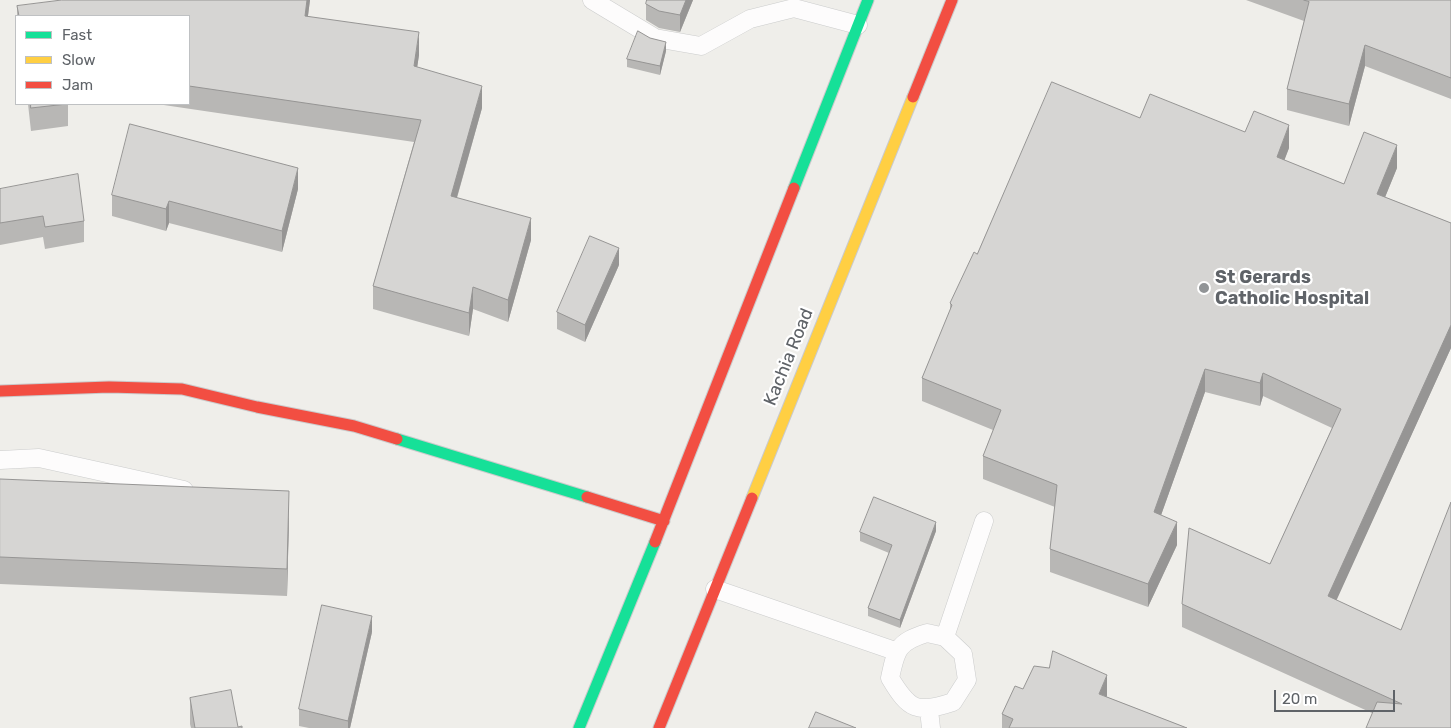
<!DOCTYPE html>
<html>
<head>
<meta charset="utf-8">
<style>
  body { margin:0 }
  #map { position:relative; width:1451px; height:728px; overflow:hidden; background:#efeeea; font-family:Rubik,sans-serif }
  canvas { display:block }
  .legend { position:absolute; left:15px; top:15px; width:175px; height:90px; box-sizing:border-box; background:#fff; border:1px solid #bfc1c3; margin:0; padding:6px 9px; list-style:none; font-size:15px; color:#5f6368 }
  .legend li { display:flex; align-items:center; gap:10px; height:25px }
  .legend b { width:25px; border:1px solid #bfc1c3 }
  .scale { position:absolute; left:1274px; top:690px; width:121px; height:22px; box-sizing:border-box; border:2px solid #5f6368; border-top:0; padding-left:6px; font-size:15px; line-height:18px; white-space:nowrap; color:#5f6368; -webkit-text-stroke:4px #fff; paint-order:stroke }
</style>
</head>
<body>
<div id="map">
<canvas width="1451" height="728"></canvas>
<ul class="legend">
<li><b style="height:6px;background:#16e098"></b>Fast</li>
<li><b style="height:6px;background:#ffcf43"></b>Slow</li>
<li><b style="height:6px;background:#f24e42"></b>Jam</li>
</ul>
<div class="scale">20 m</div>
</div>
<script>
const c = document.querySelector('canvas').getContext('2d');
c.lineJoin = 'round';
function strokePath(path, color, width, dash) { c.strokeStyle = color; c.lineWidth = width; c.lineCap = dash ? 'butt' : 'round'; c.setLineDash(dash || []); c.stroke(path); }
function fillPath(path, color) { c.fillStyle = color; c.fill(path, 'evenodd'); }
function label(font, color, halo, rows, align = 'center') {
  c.font = font + ' Rubik,sans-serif'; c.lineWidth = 4.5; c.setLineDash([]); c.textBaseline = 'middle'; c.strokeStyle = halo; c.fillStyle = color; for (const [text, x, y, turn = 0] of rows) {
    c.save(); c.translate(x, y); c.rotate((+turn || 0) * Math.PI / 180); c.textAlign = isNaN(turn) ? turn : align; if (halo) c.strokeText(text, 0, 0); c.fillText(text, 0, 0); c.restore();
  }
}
const lane = new Path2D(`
  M592,0L655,38L701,46L750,19L794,8L858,25
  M0,460L39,458L184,490
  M715,589L895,651
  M927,633L945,637L963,654L967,680L953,702C917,714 909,710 890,678C896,649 898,642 927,633Z
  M945,637L984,521
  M929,710L931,728`);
const fast = new Path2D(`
  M794,188L868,0
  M397,439L587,497
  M579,728L655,542`);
const slow = new Path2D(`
  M752,498L913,97`);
const jam = new Path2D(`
  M913,97L952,0
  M0,391L109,387L182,389L257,407L354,426L397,439
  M587,497L664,521
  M655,542L794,188
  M659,728L752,498`);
const wall = new Path2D(`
  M310,0L308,16L419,55L417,67L482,108L457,198L531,240L508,322L473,309L469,336L373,309V286L414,142L157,104H189V16H17V6Z
  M693,0L680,32L659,28L646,20V4Z
  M1246,0H1451V99L1365,66L1349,126L1287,110V89L1304,21Z
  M666,51L660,75L627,67V59Z
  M28,104H68V126L31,131Z
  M1140,118L1245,132L1289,148L1284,160L1344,184L1397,168L1385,197L1451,223V348L1336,600L1451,728L1372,713L1182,627V604L1270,564L1332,428L1263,396L1260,406L1205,392L1161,515L1177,545L1148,607L1050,572V549L1055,507L983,479V456L993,430L922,401V378L950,311V303L977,254Z
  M0,189L84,221V242L45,249L43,237L0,245Z
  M298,189L282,252L169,223L166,231L112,216V195Z
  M619,265L585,342L557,329V312Z
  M0,479L289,518L287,596L0,584Z
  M936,531L900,628L868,616V608L889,553L860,541V532Z
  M372,632L350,728H309L299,726V709Z
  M1023,689L1107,697L1187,728H1002V714Z
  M190,698L238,727L242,728H191L190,724Z`);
const shadedWall = new Path2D(`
  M307,0H310L305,38V16Z
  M686,0H693L680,32V15Z
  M419,32V55L414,89V66Z
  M666,42V51L660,75V66Z
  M1365,45V66L1349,126V104Z
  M482,86V108L451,218V196Z
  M1289,125V148L1277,180V157Z
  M1397,145V168L1377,217V194Z
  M298,168V189L282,252V231Z
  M169,201V223L166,231V209Z
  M531,218V240L508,322V300Z
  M619,248V265L585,342V325Z
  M473,287V309L469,336V313Z
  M1451,325V348L1328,619V596Z
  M1205,369V392L1154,535V512Z
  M1263,373V396L1260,406V383Z
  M289,491V518L287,596V569Z
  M936,522V531L900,628V620Z
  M1177,522V545L1148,607V584Z
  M372,616V632L350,728H348V721Z
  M1107,675V697L1099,694Z`);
const building = new Path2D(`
  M62,0H307L305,16L419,32L414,66L482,86L451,196L531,218L508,300L473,287L469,313L373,286L421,120L189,86V16H19L17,6Z
  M647,0H686L680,15L659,11L646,4Z
  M1304,0H1451V78L1365,45L1349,104L1287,89L1309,2Z
  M638,31L650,38L666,42L660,66L627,59Z
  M1052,82L1140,118L1150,94L1245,132L1254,111L1289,125L1277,157L1344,184L1364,132L1397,145L1377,194L1451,223V325L1328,596L1401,630L1451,502V728H1366L1377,702L1402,704L1182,604L1189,528L1270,564L1341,409L1263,373L1260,383L1205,369L1154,512L1177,522L1148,584L1050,549L1057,485L983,456L1001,410L922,378L952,305L950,303L974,252L977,254Z
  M31,104H67L31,108Z
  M130,124L298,168L282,231L169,201L166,209L112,195Z
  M78,174L84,221L45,227L43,216L0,223V189Z
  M590,236L619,248L585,325L557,312Z
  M0,479L289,491L287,569L0,557Z
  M874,497L936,522L900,620L868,608L892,545L860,532Z
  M322,605L372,616L348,721L299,709Z
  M1053,651L1107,675L1099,694L1187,728H1009L1013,719L1002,714L1015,686L1023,689L1034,666L1049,668Z
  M231,690L238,727L242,726V728H195L190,698Z
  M816,712L856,728H809Z`);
const markers = [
  [1204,288,6,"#919496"]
];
const poiNames = [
  ["St Gerards",1215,278],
  ["Catholic Hospital",1215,299]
];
const streetNames = [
  ["Kachia Road",789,357,-68]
];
strokePath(lane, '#cbcccc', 19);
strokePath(fast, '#cacacb', 13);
strokePath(slow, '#cacacb', 13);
strokePath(jam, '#cacacb', 13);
strokePath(lane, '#fdfcfc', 18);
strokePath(fast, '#16e098', 11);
strokePath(slow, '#ffcf43', 11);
strokePath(jam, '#f24e42', 11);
fillPath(wall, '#b8b7b5');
fillPath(shadedWall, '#969594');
fillPath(building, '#d6d5d3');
strokePath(building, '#969594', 1);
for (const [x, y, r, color] of markers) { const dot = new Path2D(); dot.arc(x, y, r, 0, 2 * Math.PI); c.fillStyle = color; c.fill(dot); strokePath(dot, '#fff', 2); }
label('bold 18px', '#5f6368', '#fff', poiNames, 'left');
label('18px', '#5f6368', '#fff', streetNames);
</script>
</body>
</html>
